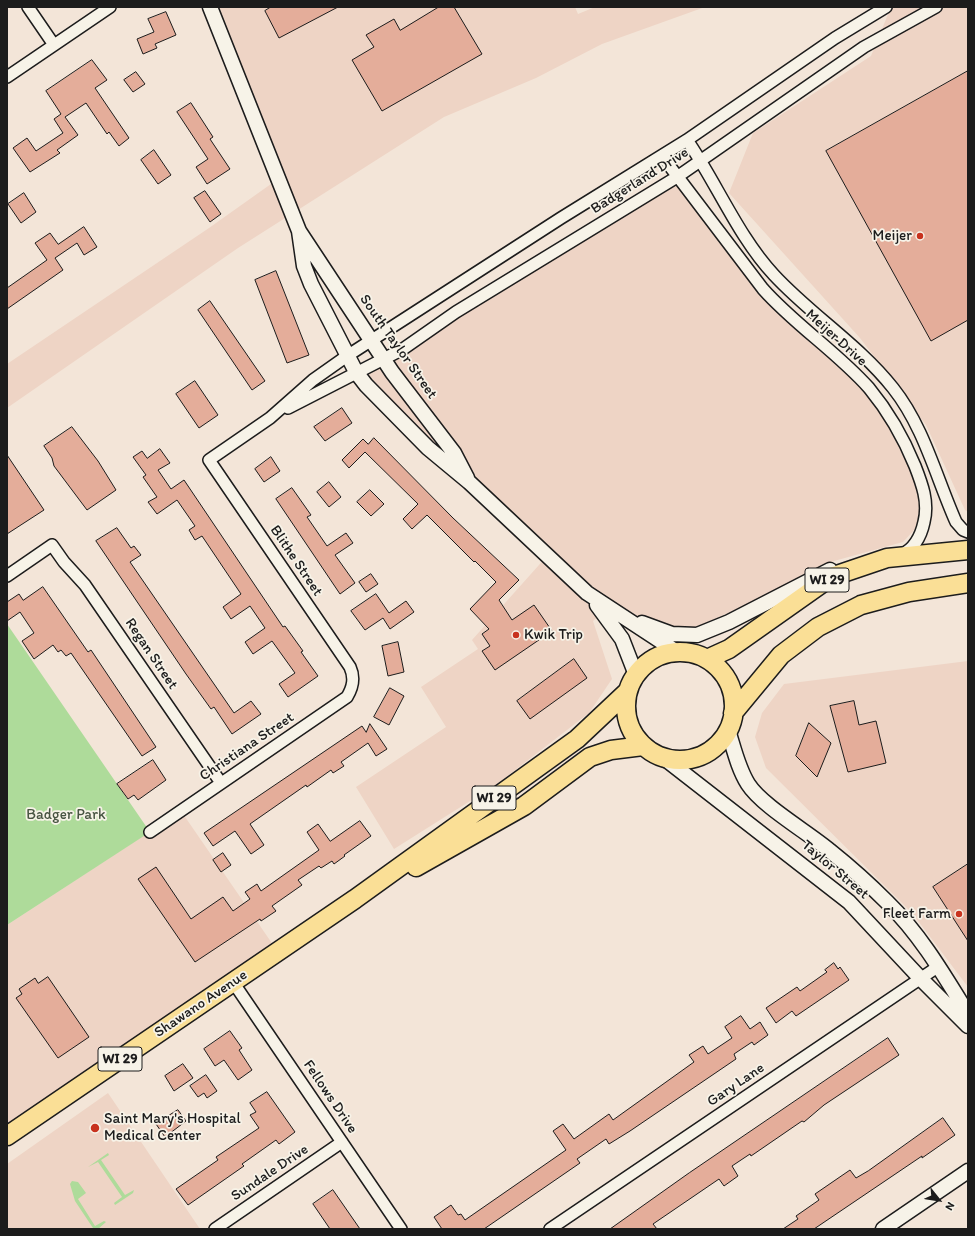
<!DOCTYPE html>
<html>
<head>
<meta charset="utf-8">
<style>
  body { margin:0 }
  #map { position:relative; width:975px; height:1236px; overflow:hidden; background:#f3e5d8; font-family:Itim,sans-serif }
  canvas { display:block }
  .frame { position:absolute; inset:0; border:8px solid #1c1c1c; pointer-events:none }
  .north { position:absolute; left:919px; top:1180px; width:40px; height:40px; -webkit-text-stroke:3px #f7f3e8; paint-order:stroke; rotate:120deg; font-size:11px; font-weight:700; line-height:16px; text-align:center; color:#1c1c1c }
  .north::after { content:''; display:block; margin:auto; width:14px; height:18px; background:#1c1c1c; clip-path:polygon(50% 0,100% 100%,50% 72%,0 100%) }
</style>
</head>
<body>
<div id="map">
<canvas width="975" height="1236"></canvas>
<div class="frame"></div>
<div class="north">N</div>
</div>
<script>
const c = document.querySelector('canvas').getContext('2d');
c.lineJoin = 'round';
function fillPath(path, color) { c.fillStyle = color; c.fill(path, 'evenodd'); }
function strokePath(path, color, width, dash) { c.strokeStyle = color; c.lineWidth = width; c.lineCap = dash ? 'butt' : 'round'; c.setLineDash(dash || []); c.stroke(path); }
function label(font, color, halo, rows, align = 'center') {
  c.font = font + ' Itim,sans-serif'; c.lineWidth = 3.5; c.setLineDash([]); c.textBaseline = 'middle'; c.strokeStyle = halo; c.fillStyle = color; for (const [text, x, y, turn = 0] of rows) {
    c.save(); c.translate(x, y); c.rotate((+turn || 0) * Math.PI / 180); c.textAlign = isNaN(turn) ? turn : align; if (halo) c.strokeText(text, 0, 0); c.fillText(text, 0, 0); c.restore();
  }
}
const built = new Path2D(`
  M210,7H575L578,14L595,7H705L602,44L536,78L444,117L238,248L7,408V364L209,228L278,179Z
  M891,7H968V512L965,510L926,425L860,338L729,193L753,133L871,56Z
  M677,177L763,289L861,380L900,443L918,486L921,507L918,526L903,542L834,561L766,596L701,625L692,653L677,652L608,608L593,621L612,679L589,713L497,784L394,849L356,787L446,727L421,687L478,649L472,640L547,556L356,372Z
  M968,661V987L912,913L766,768L755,737L762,713L784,684Z
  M181,811L278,952L7,1136V925Z
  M108,1093L200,1229H7V1164Z`);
const green = new Path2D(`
  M7,624L150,832L7,925Z
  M108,1153L109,1155L101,1160L125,1195L134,1190L133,1193L115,1205L114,1203L122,1197L98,1162L88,1167Z
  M72,1181L78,1182L86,1193L78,1199L95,1226L104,1221L106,1222L98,1229L93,1228L75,1201L70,1184Z`);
const building = new Path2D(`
  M271,7H338L279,38L265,11Z
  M439,7H454L482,54L382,111L352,60L374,47L366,35L394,19L400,30Z
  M166,12L176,35L155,44L157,48L143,54L137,39L154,32L148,19Z
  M92,60L107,80L95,88L129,138L119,146L109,132L107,134L86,103L65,117L78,135L57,150L60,153L30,172L13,148L27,138L36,151L63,133L54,119L61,114L46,91Z
  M968,71V320L931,341L826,151Z
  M136,72L145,84L133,92L124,80Z
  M191,103L213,137L210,139L230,169L207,184L196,167L208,159L177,112Z
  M154,150L171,175L158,184L141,160Z
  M205,191L221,214L210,222L194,198Z
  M24,193L36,212L21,223L8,204Z
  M84,227L97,247L84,255L77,243L55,258L63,270L7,309V288L47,260L35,243L50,233L58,244Z
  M276,271L309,355L287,363L255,280Z
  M210,301L265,381L252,390L198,310Z
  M195,381L218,415L199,428L176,394Z
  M342,408L352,423L325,441L314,427Z
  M72,427L98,461L116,490L87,510L54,466L52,458L44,446Z
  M374,438L453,518L519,580L499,600L512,620L534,605L552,631L495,670L482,651L490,646L482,634L489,629L470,609L496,582L475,561L474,562L427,515L412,529L403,519L418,504L365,452L349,468L342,460L363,439L368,444Z
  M160,449L170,463L158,470L171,489L184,480L283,627L285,626L303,651L301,652L318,676L288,697L279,684L295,673L272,641L253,654L245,642L265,628L250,606L231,619L223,607L241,594L202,536L195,540L189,530L195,526L177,500L157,514L148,502L157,497L143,477L146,475L133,457L142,451L147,458Z
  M7,455L44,510L7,534Z
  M271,457L280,471L264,482L255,469Z
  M329,482L341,497L329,507L317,492Z
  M292,488L311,515L307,517L327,546L346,533L353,543L335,555L355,583L340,594L276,499Z
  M370,490L384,504L371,516L357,502Z
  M117,528L131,548L134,546L141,555L130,562L234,713L251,701L261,714L232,734L214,707L211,709L186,674L96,541Z
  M371,574L378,584L366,592L359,582Z
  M43,587L88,652L91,650L156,747L142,756L71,653L66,656L61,650L58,652L53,645L34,659L22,641L34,633L20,612L7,621V602L19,594L23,600Z
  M376,594L389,613L406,601L414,612L390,629L383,618L365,630L351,611Z
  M398,642L404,672L388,676L382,646Z
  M574,659L587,678L530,719L517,701Z
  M390,688L404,696L389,725L374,717Z
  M854,701L859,725L876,721L886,763L848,772L830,706Z
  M809,723L831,743L817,777L796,756Z
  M370,724L387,749L376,756L368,743L341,762L344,766L333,773L331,770L307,787L306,785L250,824L264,845L251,854L235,831L213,846L204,833L362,726L366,732Z
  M153,760L166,780L138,800L134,795L128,799L117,784Z
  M360,821L371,836L344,855L345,856L334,864L332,861L321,868L319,866L298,880L302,885L272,906L276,911L261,921L260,919L195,962L138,879L156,867L191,919L223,897L233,911L250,899L245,892L257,884L261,891L319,850L307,832L318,824L330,841Z
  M223,853L231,865L221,872L213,860Z
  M968,864V941L933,887Z
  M834,963L838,969L840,967L849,980L796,1016L792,1011L776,1023L766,1008L797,987L800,991L827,972L825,970Z
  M48,977L89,1037L58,1058L16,998L22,994L19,989L35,978L38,983Z
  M741,1016L750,1029L760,1022L768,1035L754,1045L752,1042L734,1054L736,1059L630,1131L609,1144L606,1139L577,1159L580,1163L484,1229H442L434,1217L451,1205L458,1215L461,1214L465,1220L566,1150L553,1131L563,1124L574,1139L609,1114L613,1120L694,1062L689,1055L703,1046L708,1054L732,1038L725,1027Z
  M230,1031L242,1048L239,1050L252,1070L238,1080L224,1060L215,1066L204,1049Z
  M888,1038L899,1055L824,1105L804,1122L802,1121L751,1156L750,1154L732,1166L738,1176L724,1186L719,1179L653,1224L657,1229H610L689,1173Z
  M183,1064L193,1078L174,1091L165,1076Z
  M206,1075L217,1091L207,1098L204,1093L198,1097L190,1086Z
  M267,1092L295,1132L279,1144L276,1140L242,1164L244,1166L188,1205L176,1189L218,1160L216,1157L259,1128L250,1115L256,1112L250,1103Z
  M178,1110L186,1121L165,1137L156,1124Z
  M943,1118L955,1135L922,1158V1156L814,1229H783L798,1219L796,1216L819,1200L815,1194L850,1170L856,1178L868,1171Z
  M333,1190L360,1229H330L313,1204Z`);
const minor = new Path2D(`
  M28,7L54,45
  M7,77L110,7
  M687,140C716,182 739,238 774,275C811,315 859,345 893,388C924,427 936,477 956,522L963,530L968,532
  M662,156L763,289C795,325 837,352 869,388C888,411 904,439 915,466C922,484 929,502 924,522C921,536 914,549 901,555
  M288,408L403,349L456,312L677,177L864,47L936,7
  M7,576L52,545L64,562L85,585L221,783
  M150,832L347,697C353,687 355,678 350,667L209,460L270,418L313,380L347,356L561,218L687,140L835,38L886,7
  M233,982L401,1229
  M215,1229L342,1142
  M550,1229L939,966`);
const tertiary = new Path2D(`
  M210,7L299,231L392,372L454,453L467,478
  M299,231L304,266L311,284L356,372L366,385L428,448L469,482L587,593L677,652
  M597,605L622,639L636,675
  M642,623L672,634L697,635L729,622L830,570
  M728,730C734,749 738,768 748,784C762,806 809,833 830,851C850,867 869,884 887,902C920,934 944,975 968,1014
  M664,758L849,902L921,979L968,1026
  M883,1229L968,1171`);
const primary = new Path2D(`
  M626 706a54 54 0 1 1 108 0a54 54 0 1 1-108 0Z
  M707,659L729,649L831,577L887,558L968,550
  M733,713L781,655L818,627L861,605L909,592L968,583
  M416,867L524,806L590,757L611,750L643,746
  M7,1136L355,899L577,739L628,691`);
const markers = [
  [920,236,4,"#c8321e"],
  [516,635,4,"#c8321e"],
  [959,914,4,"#c8321e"],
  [95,1128,5,"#c8321e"]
];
const shields = [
  [827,580,44],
  [494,798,44],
  [120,1059,44]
];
const shieldNames = [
  ["WI 29",827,580],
  ["WI 29",494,798],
  ["WI 29",120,1059]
];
const streetNames = [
  ["Badgerland Drive",640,181,-32],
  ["Meijer Drive",836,338,42],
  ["South Taylor Street",398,347,55],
  ["Blithe Street",296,561,56],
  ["Regan Street",151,654,56],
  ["Christiana Street",247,747,-34],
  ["Taylor Street",835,870,40],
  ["Shawano Avenue",201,1004,-34],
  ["Gary Lane",736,1085,-34],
  ["Fellows Drive",330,1097,56],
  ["Sundale Drive",270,1173,-34]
];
const poiNames = [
  ["Meijer",912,236],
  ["Kwik Trip",524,635,"left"],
  ["Fleet Farm",951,914],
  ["Saint Mary's Hospital",104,1119,"left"],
  ["Medical Center",104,1136,"left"]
];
const parkNames = [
  ["Badger Park",66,815]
];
fillPath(built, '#eed4c5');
fillPath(green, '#aedb9a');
fillPath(building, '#e4ad9a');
strokePath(building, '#1c1c1c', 1);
strokePath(minor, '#1c1c1c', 14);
strokePath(tertiary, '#1c1c1c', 17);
strokePath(primary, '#1c1c1c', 21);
strokePath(minor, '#f7f3e8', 11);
strokePath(tertiary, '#f7f3e8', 14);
strokePath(primary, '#fadf96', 18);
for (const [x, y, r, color] of markers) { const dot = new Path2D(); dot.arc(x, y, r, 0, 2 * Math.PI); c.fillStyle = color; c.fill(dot); strokePath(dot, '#f7f3e8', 1.5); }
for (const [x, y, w] of shields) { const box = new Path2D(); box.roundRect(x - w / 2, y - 12, w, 24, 3); c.fillStyle = '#f7f3e8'; c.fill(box); strokePath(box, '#1c1c1c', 1); }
label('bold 14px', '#1c1c1c', null, shieldNames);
label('15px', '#1c1c1c', '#f7f3e8', streetNames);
label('15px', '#1c1c1c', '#f7f3e8', poiNames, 'right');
label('15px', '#485542', '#f7f3e8', parkNames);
</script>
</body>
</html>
